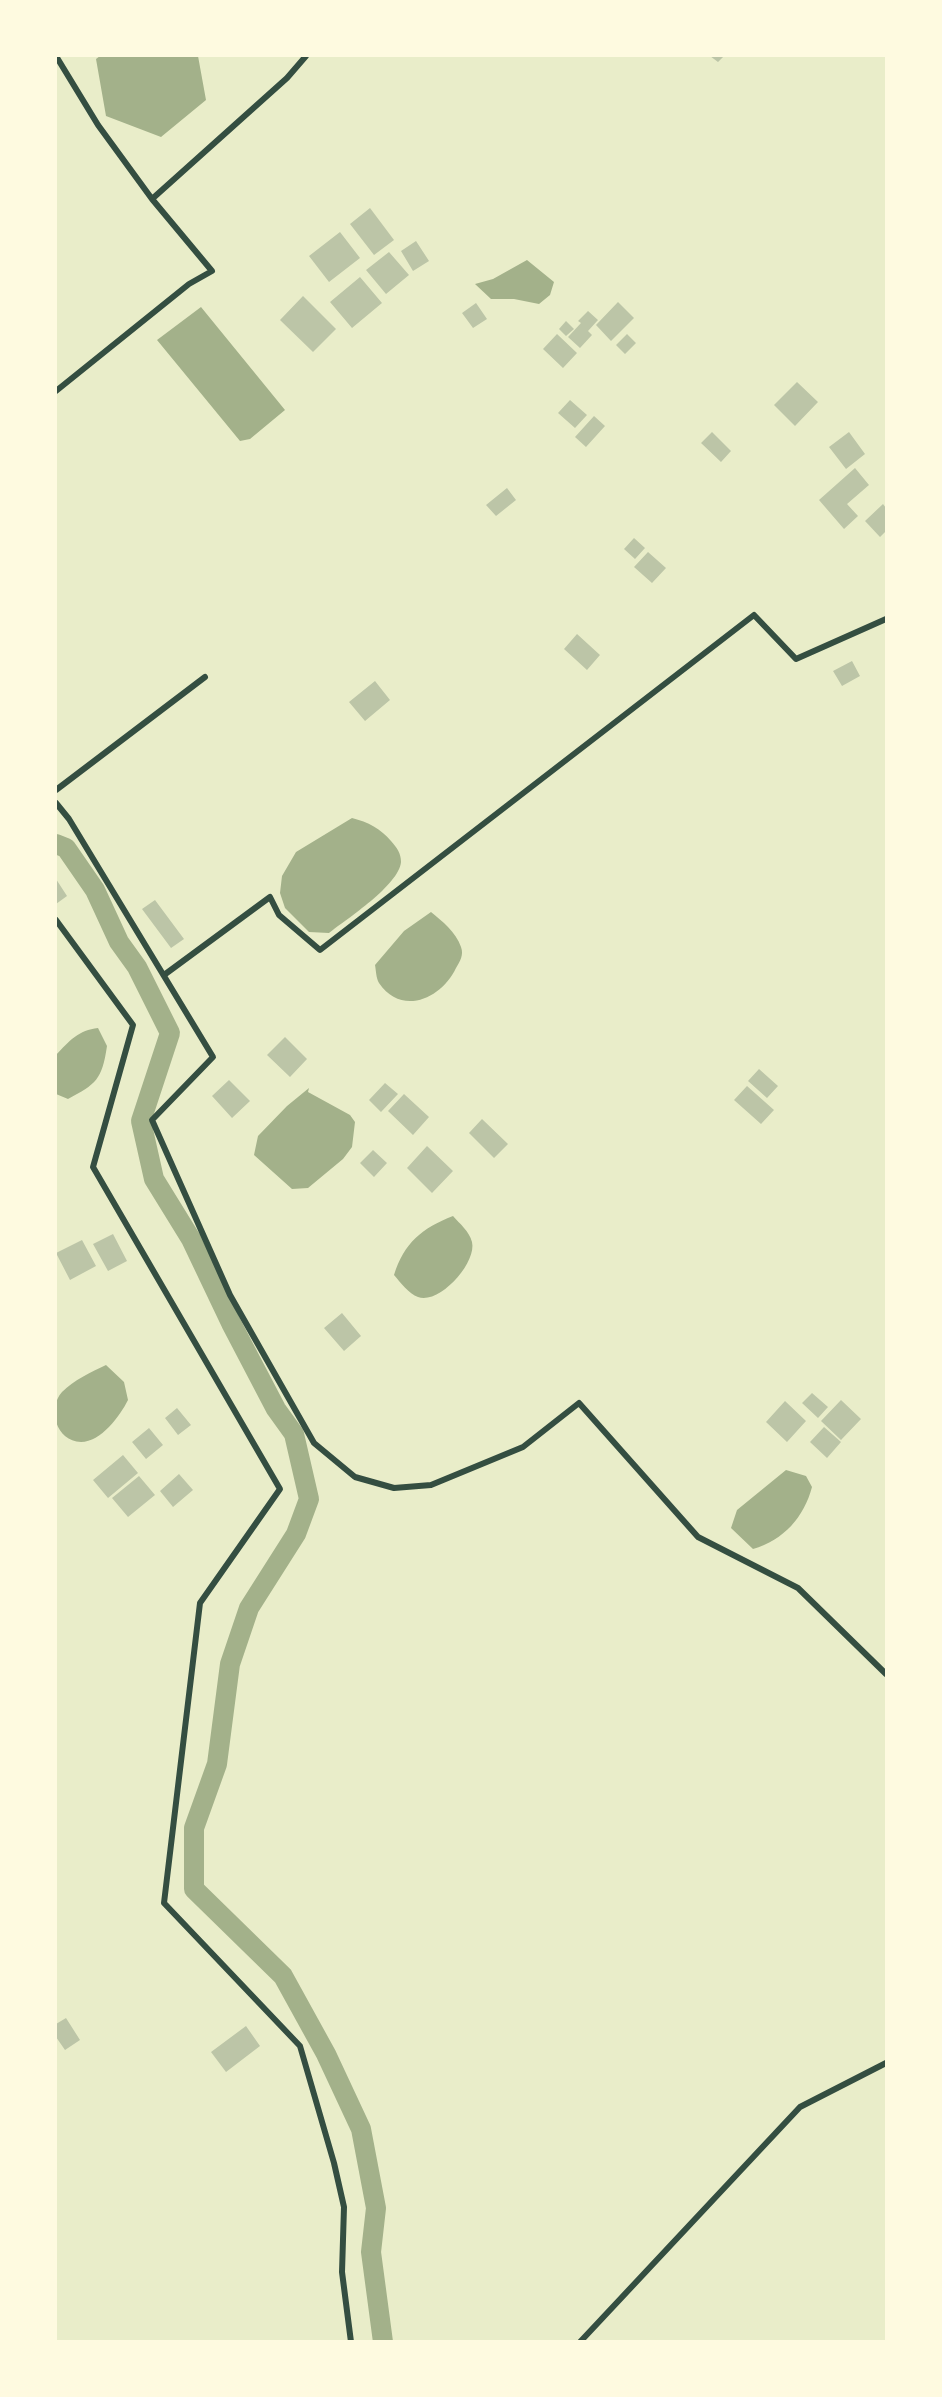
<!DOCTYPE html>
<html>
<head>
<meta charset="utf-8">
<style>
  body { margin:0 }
  #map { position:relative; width:942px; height:2397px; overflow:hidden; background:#e9edc9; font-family:Merriweather,serif }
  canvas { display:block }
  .frame { position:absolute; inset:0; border:57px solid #fefae0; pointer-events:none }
</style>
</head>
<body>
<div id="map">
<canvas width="942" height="2397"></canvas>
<div class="frame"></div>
</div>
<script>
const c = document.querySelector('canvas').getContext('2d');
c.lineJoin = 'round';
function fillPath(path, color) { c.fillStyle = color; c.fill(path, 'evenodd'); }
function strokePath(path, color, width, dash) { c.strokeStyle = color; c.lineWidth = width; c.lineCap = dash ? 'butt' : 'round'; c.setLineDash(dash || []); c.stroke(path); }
const water = new Path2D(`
  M100,56H198L206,100L161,137L106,116L96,59Z
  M527,260L554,282L550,295L539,304L514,299H491L475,284L493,279Z
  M201,307L285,410L250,439L240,441L157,340Z
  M352,818C368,822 381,829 391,841C397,848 401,853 401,862C399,885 347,919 329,933L309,932L285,908L280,893L282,876L296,852Z
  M431,912C442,921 456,932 461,947C464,955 460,961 456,968C442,998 402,1017 379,983C376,978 376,970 375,965L404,931Z
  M98,1028L107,1046C102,1080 96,1084 68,1099L56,1094V1055C69,1041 79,1030 98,1028Z
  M309,1088L308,1092L350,1115L355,1122L352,1147L343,1159L308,1188L292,1189L254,1155L258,1136L287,1106Z
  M453,1216C460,1224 469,1231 472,1242C477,1263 439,1305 418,1297C409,1294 400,1282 394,1275C404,1243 422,1228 453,1216Z
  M106,1365L124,1382L128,1400C120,1416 101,1442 81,1442C56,1441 47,1409 62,1392C74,1380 91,1372 106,1365Z
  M786,1470L806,1476L812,1487C804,1517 784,1540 753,1549L731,1528L737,1510Z`);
const canal = new Path2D(`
  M56,844L66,848L95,890L119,942L137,967L170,1033L141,1121L154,1179L191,1239L231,1323L276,1409L294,1434L309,1499L296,1534L249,1608L230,1664L217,1764L194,1828V1889L283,1976L326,2054L361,2129L376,2208L371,2252L383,2342`);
const building = new Path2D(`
  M710,56H724L718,62Z
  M370,208L394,240L374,255L350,224Z
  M340,232L360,258L329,282L309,256Z
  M416,241L429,261L413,271L401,251Z
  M389,252L409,275L386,294L366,270Z
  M360,277L382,303L352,328L330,302Z
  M303,296L336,329L313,352L280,320Z
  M618,302L634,318L611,341L596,325Z
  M476,303L487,319L473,328L462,313Z
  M588,311L598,320L588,331L592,335L580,348L568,337L581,323L578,321Z
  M566,321L574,329L566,336L559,329Z
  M557,334L577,353L563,368L543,349Z
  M627,334L636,343L625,354L616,345Z
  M797,382L818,402L795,426L774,405Z
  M570,400L587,415L575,428L558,413Z
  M594,416L605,426L586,447L575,437Z
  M712,432L731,451L721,462L701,443Z
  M849,432L865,454L846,469L829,447Z
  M855,468L869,485L847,504L858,516L844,529L819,500Z
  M507,488L516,500L496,516L486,505Z
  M883,504L886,508V531L880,537L865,521Z
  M634,538L645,548L635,559L624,549Z
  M648,552L666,568L652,583L634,567Z
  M577,634L600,655L587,670L564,649Z
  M852,661L860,676L842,686L833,671Z
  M375,681L390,700L365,721L349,702Z
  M56,879L67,896L56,904Z
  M155,900L184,939L171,948L142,909Z
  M285,1037L307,1059L290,1077L267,1055Z
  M759,1069L778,1086L767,1098L748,1081Z
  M229,1080L250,1101L232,1118L212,1096Z
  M385,1083L398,1094L381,1112L369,1100Z
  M747,1086L774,1110L761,1124L734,1100Z
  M404,1094L429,1117L413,1135L388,1111Z
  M482,1119L508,1144L494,1158L469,1133Z
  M427,1146L453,1171L432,1193L407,1168Z
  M373,1150L387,1163L374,1177L360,1163Z
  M113,1234L127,1261L108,1271L93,1244Z
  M82,1240L96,1266L70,1280L56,1253Z
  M342,1313L361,1336L344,1351L324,1328Z
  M812,1393L828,1407L818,1418L802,1403Z
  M841,1400L861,1419L841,1440L821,1421Z
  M785,1401L806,1421L787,1442L766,1422Z
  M177,1408L191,1425L178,1435L165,1418Z
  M824,1427L841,1442L827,1458L810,1442Z
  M149,1428L163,1445L146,1459L132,1442Z
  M123,1455L138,1473L108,1498L93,1480Z
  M179,1474L193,1490L173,1507L160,1491Z
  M139,1476L155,1495L128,1517L112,1498Z
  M66,2018L80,2040L65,2050L56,2037V2024Z
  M246,2026L260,2046L226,2072L211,2052Z`);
const minor = new Path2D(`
  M152,199L287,78L306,56
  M56,391L189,284L212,271L152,199L98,125L56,56
  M56,790L205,677
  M56,803L69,819L213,1057L152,1120L230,1295L314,1443L355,1477L394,1488L431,1485L523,1447L579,1403L698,1537L798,1588L886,1674
  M56,920L133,1025L93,1167L280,1489L200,1603L164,1903L300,2046L334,2163L344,2207L342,2272L351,2342
  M164,975L270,897L279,915L320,950L754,615L796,659L886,619
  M580,2342L800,2107L886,2063`);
fillPath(water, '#a3b18a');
strokePath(canal, '#a3b18a', 20);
fillPath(building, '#bcc5a7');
strokePath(minor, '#344e41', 6);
</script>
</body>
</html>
